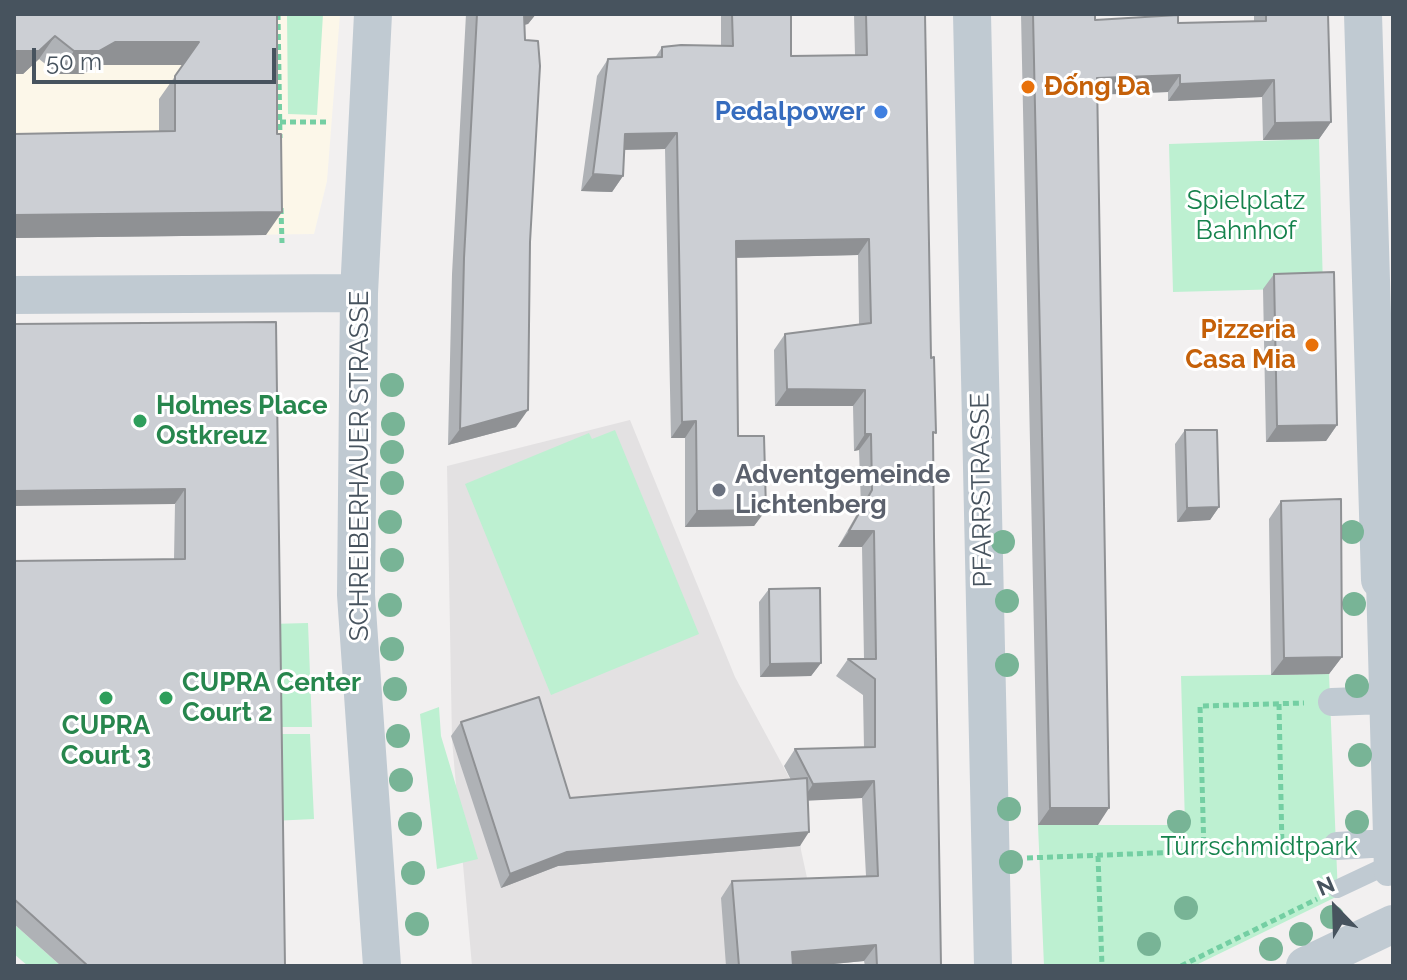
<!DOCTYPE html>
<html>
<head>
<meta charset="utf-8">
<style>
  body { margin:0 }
  #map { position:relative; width:1407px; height:980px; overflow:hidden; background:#f2f0f0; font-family:Raleway,sans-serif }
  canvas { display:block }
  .frame { position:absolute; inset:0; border:16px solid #47535e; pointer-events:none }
  .north { position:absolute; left:1295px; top:868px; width:80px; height:80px; -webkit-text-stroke:6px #fff; paint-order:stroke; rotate:337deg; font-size:22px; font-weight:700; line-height:32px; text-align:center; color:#47535e }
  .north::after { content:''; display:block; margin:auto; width:28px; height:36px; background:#47535e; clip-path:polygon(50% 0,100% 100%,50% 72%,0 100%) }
  .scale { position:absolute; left:32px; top:48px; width:244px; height:36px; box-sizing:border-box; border:4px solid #47535e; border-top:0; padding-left:10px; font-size:24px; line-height:28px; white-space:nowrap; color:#47535e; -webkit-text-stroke:6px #fff; paint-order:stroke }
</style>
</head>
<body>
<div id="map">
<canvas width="1407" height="980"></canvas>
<div class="frame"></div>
<div class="north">N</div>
<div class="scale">50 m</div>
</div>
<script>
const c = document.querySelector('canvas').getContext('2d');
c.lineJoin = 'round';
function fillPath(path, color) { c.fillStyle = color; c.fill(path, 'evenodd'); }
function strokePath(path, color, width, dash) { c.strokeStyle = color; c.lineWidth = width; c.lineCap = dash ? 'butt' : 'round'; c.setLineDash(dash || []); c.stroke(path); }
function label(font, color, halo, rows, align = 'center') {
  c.font = font + ' Raleway,sans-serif'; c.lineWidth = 6; c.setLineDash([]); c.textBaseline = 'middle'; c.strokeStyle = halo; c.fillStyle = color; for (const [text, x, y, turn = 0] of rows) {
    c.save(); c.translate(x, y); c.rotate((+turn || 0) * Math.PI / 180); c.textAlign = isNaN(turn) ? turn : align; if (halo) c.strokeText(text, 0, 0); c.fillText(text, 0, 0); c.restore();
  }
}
const commercial = new Path2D(`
  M14,14H340L327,181L314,234L14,238Z`);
const education = new Path2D(`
  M630,420L735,677L797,792L801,850L826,966H472L452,740L447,466Z`);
const green = new Path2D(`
  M287,14H323L317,115L288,114Z
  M1319,139L1323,288L1173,292L1169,144Z
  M615,430L699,634L551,695L465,484L589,433L592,439Z
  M308,623L312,727H271L270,624Z
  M1329,674L1338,896L1194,966H1044L1038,825H1185L1181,676Z
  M439,707L441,736L478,859L437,869L420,714Z
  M271,734H310L314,819L272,821Z
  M14,924L61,966H28L14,954Z`);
const path = new Path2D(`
  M278,14L280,138
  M280,122H328
  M281,208L282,243
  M1279,704L1282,848
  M1204,853L1200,706L1304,703
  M1098,856L1102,966
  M1027,858L1310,847
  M1181,966L1317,899`);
const service = new Path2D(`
  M1337,889L1388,865`);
const pedestrian = new Path2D(`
  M1380,580L1388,872
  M1332,702L1384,700
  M1337,846L1387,843`);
const minor = new Path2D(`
  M373,14L359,293L356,595L382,966
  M972,14L993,966
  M1363,14L1380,580
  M14,295L359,293
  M1305,966L1393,924`);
const trees = [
  [392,385],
  [393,424],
  [392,452],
  [392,483],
  [390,522],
  [1352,532],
  [1003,542],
  [392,560],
  [1007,601],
  [1354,604],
  [390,605],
  [392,649],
  [1007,665],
  [1357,686],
  [395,689],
  [398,736],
  [1360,755],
  [401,780],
  [1009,809],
  [1179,822],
  [1357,822],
  [410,824],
  [1011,862],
  [413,873],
  [1186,908],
  [1332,917],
  [417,924],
  [1301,934],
  [1149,944],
  [1271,949]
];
const wall = new Path2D(`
  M14,14H277L266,235L14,238V134L159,131V99L183,65H99L83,74H58L39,59L23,74H14Z
  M466,14H536L528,24L525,25L516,427L448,445L452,274Z
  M721,14H791V56L855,55L854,14H925L941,966H865L864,961L812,966H726L721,898L732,881L866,876L862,798L808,800L800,846L558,866L501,888L451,736L461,722L570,798L791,780L784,766L795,749L864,748L863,695L836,676L848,659H864L862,547H838L861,507L859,450L854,451L853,406H775L774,350L785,334L859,324L858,255L736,258L738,436L766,510L754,526L685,527V438H671L665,149L624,150L623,176L612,192L581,191L597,76L608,59L655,58L662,47L721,46Z
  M1021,14H1095V20L1178,23L1254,21V14H1328L1331,122L1319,139L1263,140L1262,97L1168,101V92L1097,95L1098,825H1038Z
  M1274,274L1337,425L1326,441L1266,442L1263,289Z
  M276,322L285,966H61L14,924V561L174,559L175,504Z
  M1185,430L1219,507L1210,520L1177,522L1175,444Z
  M1281,501L1342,657L1329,674L1271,675L1269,519Z
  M769,589L821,663L811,676L760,677L759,602Z`);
const shadedWall = new Path2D(`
  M521,14H536L528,24L513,26Z
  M55,36L39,59L23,74H14V51Z
  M115,42H199L183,65H99L83,74H58L74,51Z
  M1180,75L1168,92L1085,95L1097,78Z
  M1274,80L1262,97L1168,101L1180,84Z
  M1331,122L1319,139L1263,140L1275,123Z
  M677,133L665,149L613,150L625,134Z
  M593,174L623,176L612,192L581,191Z
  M282,212L266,235L14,238V215Z
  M869,239L858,255L724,258L736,241Z
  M787,389L865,390L853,406H775Z
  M528,410L516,427L448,445L460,429Z
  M696,421L685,438H671L682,422Z
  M1337,425L1326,441L1266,442L1277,426Z
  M865,434H871L859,450L854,451Z
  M185,489L175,504L14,506V491Z
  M1219,507L1210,520L1177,522L1187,508Z
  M766,510L754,526L685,527L697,511Z
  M849,531H874L862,547H838Z
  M1342,657L1329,674L1271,675L1284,658Z
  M821,663L811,676L760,677L770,664Z
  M874,781L862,798L802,801L813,784Z
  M1050,808H1109L1098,825H1038Z
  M809,832L800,846L558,866L501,888L510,874L567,852Z
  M876,945L864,961L813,966H783L792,952Z`);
const building = new Path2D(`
  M14,14H277V134H281L282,212L14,215V134L175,131V76L199,42H115L99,51H74L55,36L39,51H14Z
  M477,14H524L525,40L538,41L540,66L530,242L528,410L460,429L464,258Z
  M732,14H791V56L867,55L866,14H925L931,358L934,357L936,433L933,432L934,537L941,966H877L876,945L792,952L793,966H739L732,881L878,876L874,781L813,784L795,749L875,747V679L848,659H876L874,531H849L872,490L871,434H865V390L787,389L785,334L871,323L869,239L736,241L738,436H764L766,510L697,511L696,421L682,422L677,133L625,134L623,176L593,174L608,59L662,57V47L681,45L733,46Z
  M1033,14H1095V20L1178,15V23L1266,21V14H1328L1331,122L1275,123L1274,80L1180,84V75L1097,78L1109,808H1050Z
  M1334,272L1337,425L1277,426L1274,274Z
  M276,322L285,966H88L14,899V561L185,559V489L14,491V324Z
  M1185,430H1217L1219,507L1187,508Z
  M1341,499L1342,657L1284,658L1281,501Z
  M820,588L821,663L770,664L769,589Z
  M539,697L570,798L807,778L809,832L567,852L510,874L461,722Z`);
const markers = [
  [1028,87,8,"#e8710a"],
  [881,112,8,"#3f7fe0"],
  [1312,345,8,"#e8710a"],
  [140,421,8,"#2e9e5b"],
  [719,490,8,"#6b7280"],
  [106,698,8,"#2e9e5b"],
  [166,698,8,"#2e9e5b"]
];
const foodNames = [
  ["Đống Đa",1044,87],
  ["Pizzeria",1296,330,"right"],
  ["Casa Mia",1296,360,"right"]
];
const shopNames = [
  ["Pedalpower",865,112]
];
const parkNames = [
  ["Spielplatz",1246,201],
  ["Bahnhof",1246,231],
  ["Türrschmidtpark",1259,847]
];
const leisureNames = [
  ["Holmes Place",156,406],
  ["Ostkreuz",156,436],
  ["CUPRA Center",182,683],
  ["Court 2",182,713],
  ["CUPRA",106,726,"center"],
  ["Court 3",106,756,"center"]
];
const streetNames = [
  ["SCHREIBERHAUER STRASSE",360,466,-90],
  ["PFARRSTRASSE",982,490,-91]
];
const worshipNames = [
  ["Adventgemeinde",735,475],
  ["Lichtenberg",735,505]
];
fillPath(commercial, '#fcf7e9');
fillPath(education, '#e3e1e2');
fillPath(green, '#bdf0d1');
strokePath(path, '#74cfa3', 5, [6, 4]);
strokePath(service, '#c0cad2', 18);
strokePath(pedestrian, '#c0cad2', 28);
strokePath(minor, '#c0cad2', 38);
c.fillStyle = '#78b496';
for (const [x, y] of trees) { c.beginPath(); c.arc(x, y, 12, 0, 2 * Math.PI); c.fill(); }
fillPath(wall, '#afb2b6');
fillPath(shadedWall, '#8f9194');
fillPath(building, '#cccfd4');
strokePath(building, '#8f9194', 2);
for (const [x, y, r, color] of markers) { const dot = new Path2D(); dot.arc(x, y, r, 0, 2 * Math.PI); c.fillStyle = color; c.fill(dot); strokePath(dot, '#fff', 3); }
label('bold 26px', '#c56008', '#fff', foodNames, 'left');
label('bold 26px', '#366cbe', '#fff', shopNames, 'right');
label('26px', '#15824c', '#fff', parkNames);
label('bold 26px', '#27864d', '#fff', leisureNames, 'left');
label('26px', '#47535e', '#fff', streetNames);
label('bold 26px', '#5b616d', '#fff', worshipNames, 'left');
</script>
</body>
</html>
